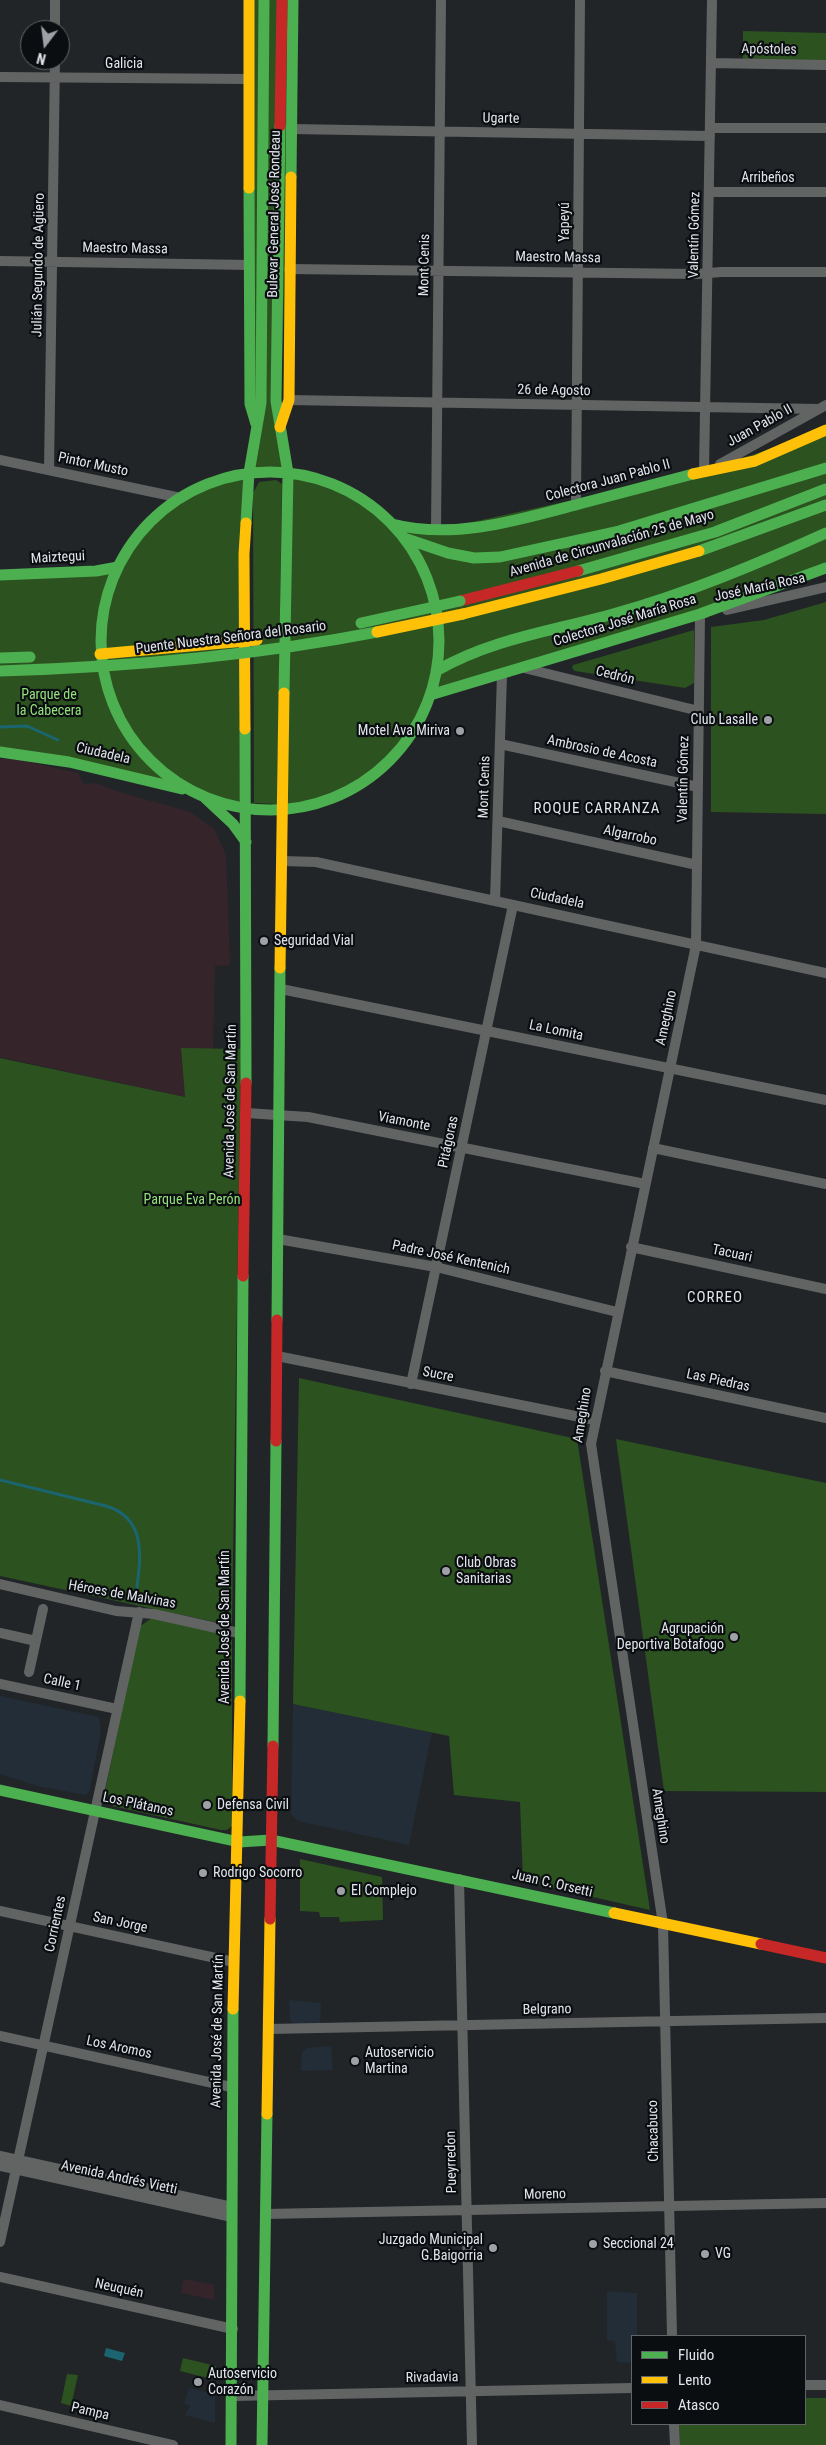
<!DOCTYPE html>
<html>
<head>
<meta charset="utf-8">
<style>
  body { margin:0 }
  #map { position:relative; width:826px; height:2445px; overflow:hidden; background:#212528; font-family:"Roboto Condensed",sans-serif }
  canvas { display:block }
  .legend { position:absolute; left:631px; top:2335px; width:175px; height:90px; box-sizing:border-box; background:#0b0e11; border:1px solid #616468; margin:0; padding:6px 9px; list-style:none; font-size:15px; color:#e1e5ea }
  .legend li { display:flex; align-items:center; gap:10px; height:25px }
  .legend b { width:25px; border:1px solid #616468 }
  .north { position:absolute; left:20px; top:20px; width:50px; height:50px; box-sizing:border-box; background:#0b0e11; border:1px solid #616468; border-radius:50%; rotate:195deg; font-size:14px; font-weight:700; line-height:20px; text-align:center; color:#e1e5ea }
  .north::after { content:''; display:block; margin:auto; width:18px; height:22px; background:#9ea2a6; clip-path:polygon(50% 0,100% 100%,50% 72%,0 100%) }
</style>
</head>
<body>
<div id="map">
<canvas width="826" height="2445"></canvas>
<ul class="legend">
<li><b style="height:6px;background:#4caf50"></b>Fluido</li>
<li><b style="height:6px;background:#ffc107"></b>Lento</li>
<li><b style="height:6px;background:#c62828"></b>Atasco</li>
</ul>
<div class="north">N</div>
</div>
<script>
const c = document.querySelector('canvas').getContext('2d');
c.lineJoin = 'round';
function fillPath(path, color) { c.fillStyle = color; c.fill(path, 'evenodd'); }
function strokePath(path, color, width, dash) { c.strokeStyle = color; c.lineWidth = width; c.lineCap = dash ? 'butt' : 'round'; c.setLineDash(dash || []); c.stroke(path); }
function label(font, color, halo, rows, align = 'center') {
  c.font = font + ' "Roboto Condensed",sans-serif'; c.lineWidth = 4.5; c.setLineDash([]); c.textBaseline = 'middle'; c.strokeStyle = halo; c.fillStyle = color; for (const [text, x, y, turn = 0] of rows) {
    c.save(); c.translate(x, y); c.rotate((+turn || 0) * Math.PI / 180); c.textAlign = isNaN(turn) ? turn : align; if (halo) c.strokeText(text, 0, 0); c.fillText(text, 0, 0); c.restore();
  }
}
const built = new Path2D(`
  M0,1696L99,1717L101,1732L89,1792L85,1795L38,1786L0,1774Z
  M293,1704L432,1732L409,1845L298,1821L291,1814Z
  M289,2000L321,2003L320,2026L298,2028L290,2020Z
  M331,2046L333,2070L301,2071L302,2052L307,2048Z
  M607,2291L637,2293V2336H632V2363L617,2362L615,2341L607,2340Z
  M189,2388L215,2394V2423L185,2415L190,2406L184,2404Z`);
const industrial = new Path2D(`
  M0,759H16L78,773L84,784L96,783L116,791L190,812L214,829L226,855L230,965L215,966L213,1049H181L185,1097L0,1057Z
  M184,2279L214,2285V2300L181,2293Z`);
const green = new Path2D(`
  M249,0H293L280,427L288,473L315,477L341,487L369,505L392,524L436,530L704,471L826,430V568L430,695C403,763 355,798 283,809L288,473H249L247,808L93,766L0,752V575L118,567C146,514 191,486 249,473L256,424Z
  M743,31L826,33V62L743,61Z
  M276,480L282,484L277,804L254,803V794L253,493L259,482Z
  M826,602V814L711,812V627L764,620Z
  M694,630V683L685,688L575,671L572,668L573,665Z
  M181,1048L241,1049L232,1623L229,1625L0,1576V1058L185,1097Z
  M299,1378L577,1439L650,1910L523,1881L520,1802L454,1795L449,1736L293,1704Z
  M616,1439L826,1483V1792L664,1791Z
  M152,1618L222,1633L232,1640V1826L227,1830H221L112,1806L103,1801L139,1627Z
  M300,1859L382,1877L383,1920L340,1922L339,1917H320L319,1912L300,1911Z
  M183,2358L216,2366V2380L180,2371Z
  M67,2374L78,2375L71,2406L61,2403Z
  M805,2398H826V2445H680L679,2424H805Z`);
const water = new Path2D(`
  M106,2348L125,2353L122,2361L104,2356Z`);
const stream = new Path2D(`
  M0,727L27,726L58,740
  M0,1480L106,1506C149,1519 140,1561 136,1595`);
const street = new Path2D(`
  M55,0V30
  M711,63L826,65
  M0,77L249,79
  M710,128H826
  M291,129L710,136
  M709,192H826
  M0,261L250,265
  M289,269L698,274L721,272H826
  M289,400L819,409
  M0,460L181,498
  M720,464L826,405
  M49,470L55,60
  M704,471L712,0
  M576,504L580,0
  M436,530L441,0
  M727,610L826,587
  M524,668L699,711
  M500,744L698,787
  M498,821L697,865
  M282,861L316,862L826,973
  M495,901L502,674
  M281,989L826,1100
  M246,1113L308,1117L645,1184
  M653,1148L826,1184
  M278,1239L436,1267L617,1312
  M631,1247L826,1289
  M277,1356L595,1420
  M605,1371L826,1418
  M411,1384L513,905
  M0,1584L116,1611L154,1614L239,1633
  M0,1633L36,1641
  M29,1672L43,1609
  M0,1684L117,1709
  M459,1879L472,2445
  M0,1911L234,1962
  M268,2029L826,2018
  M0,2036L231,2087
  M0,2156L232,2207
  M0,2166L232,2217
  M265,2214L826,2203
  M0,2242L139,1612
  M0,2277L233,2329
  M672,2336L663,1924L591,1444L696,945L700,614L705,613
  M805,2385H826
  M232,2396L632,2388
  M0,2405L173,2445
  M674,2424L675,2445`);
const fast = new Path2D(`
  M280,126L276,401L288,473L284,693
  M291,177L293,0
  M249,188L250,404L256,424
  M101 641a169 169 0 1 1 338 0a169 169 0 1 1-338 0Z
  M246,523L249,473L261,403L264,0
  M392,524C454,540 519,520 579,504C617,494 655,484 693,474
  M404,538L448,553L474,558L500,557L619,531L826,468
  M699,551L826,505
  M578,571L715,532L826,489
  M0,575L96,571L118,567
  M436,671C491,639 552,631 613,614C686,594 757,564 826,533
  M430,695L700,614L826,568
  M245,729L246,1083
  M0,752L69,762L182,789
  M203,796L233,824L246,842
  M277,1320L280,968
  M240,1701L243,1276
  M273,1746L276,1441
  M0,1790L239,1842L271,1840L614,1913
  M231,2445L233,2009
  M262,2445L267,2114`);
const slow = new Path2D(`
  M249,0V188
  M280,427L289,400L291,177
  M693,474L755,461L826,430
  M463,614L601,579L699,551
  M245,729L244,554L246,523
  M280,968L284,693
  M614,1913L761,1944
  M233,2009L240,1701
  M267,2114L270,1919`);
const jam = new Path2D(`
  M280,126L282,0
  M460,601L578,571
  M243,1276L246,1083
  M276,1441L277,1320
  M270,1919L273,1746
  M761,1944L826,1958`);
const fastBridge = new Path2D(`
  M361,623L460,601
  M0,658L30,657
  M0,671C127,667 253,656 377,632`);
const slowBridge = new Path2D(`
  M377,632L463,614
  M100,654L257,640`);
const markers = [
  [768,720,5,"#9ea2a6"],
  [460,731,5,"#9ea2a6"],
  [264,941,5,"#9ea2a6"],
  [446,1571,5,"#9ea2a6"],
  [734,1637,5,"#9ea2a6"],
  [207,1805,5,"#9ea2a6"],
  [203,1873,5,"#9ea2a6"],
  [341,1891,5,"#9ea2a6"],
  [355,2061,5,"#9ea2a6"],
  [593,2244,5,"#9ea2a6"],
  [493,2248,5,"#9ea2a6"],
  [705,2254,5,"#9ea2a6"],
  [198,2382,5,"#9ea2a6"]
];
const streetNames = [
  ["Apóstoles",769,50,1],
  ["Galicia",124,64],
  ["Ugarte",501,119,1],
  ["Arribeños",768,178],
  ["Bulevar General José Rondeau",275,214,-89],
  ["Yapeyú",565,222,-90],
  ["Valentín Gómez",695,235,-89],
  ["Maestro Massa",125,249,1],
  ["Maestro Massa",558,258,1],
  ["Julián Segundo de Agüero",39,265,-89],
  ["Mont Cenis",425,265,-89],
  ["26 de Agosto",554,391,1],
  ["Juan Pablo II",760,426,-29],
  ["Pintor Musto",93,465,12],
  ["Colectora Juan Pablo II",608,481,-15],
  ["Avenida de Circunvalación 25 de Mayo",612,544,-16],
  ["Maiztegui",58,558,-3],
  ["José María Rosa",760,588,-12],
  ["Colectora José María Rosa",625,621,-17],
  ["Puente Nuestra Señora del Rosario",231,638,-7],
  ["Cedrón",615,676,14],
  ["Ambrosio de Acosta",602,752,12],
  ["Ciudadela",103,754,13],
  ["Valentín Gómez",684,779,-89],
  ["Mont Cenis",485,787,-88],
  ["Algarrobo",630,836,12],
  ["Ciudadela",557,899,12],
  ["Ameghino",667,1018,-78],
  ["La Lomita",556,1031,12],
  ["Avenida José de San Martín",231,1101,-89],
  ["Viamonte",404,1122,11],
  ["Pitágoras",449,1142,-78],
  ["Tacuari",732,1254,12],
  ["Padre José Kentenich",451,1258,12],
  ["Sucre",438,1375,11],
  ["Las Piedras",718,1381,12],
  ["Ameghino",583,1415,-81],
  ["Héroes de Malvinas",122,1595,10],
  ["Avenida José de San Martín",225,1627,-90],
  ["Calle 1",62,1683,12],
  ["Los Plátanos",138,1805,12],
  ["Ameghino",660,1816,81],
  ["Juan C. Orsetti",552,1884,13],
  ["San Jorge",120,1923,12],
  ["Corrientes",56,1924,-78],
  ["Belgrano",547,2010,-1],
  ["Avenida José de San Martín",218,2031,-89],
  ["Los Aromos",119,2048,12],
  ["Chacabuco",654,2131,-91],
  ["Pueyrredon",452,2162,-91],
  ["Avenida Andrés Vietti",119,2178,12],
  ["Moreno",545,2195,-1],
  ["Neuquén",119,2289,12],
  ["Rivadavia",432,2378,-1],
  ["Pampa",90,2412,13]
];
const parkNames = [
  ["Parque de",49,695],
  ["la Cabecera",49,711],
  ["Parque Eva Perón",192,1200]
];
const poiNames = [
  ["Club Lasalle",758,720,"right"],
  ["Motel Ava Miriva",450,731,"right"],
  ["Seguridad Vial",274,941],
  ["Club Obras",456,1563],
  ["Sanitarias",456,1579],
  ["Agrupación",724,1629,"right"],
  ["Deportiva Botafogo",724,1645,"right"],
  ["Defensa Civil",217,1805],
  ["Rodrigo Socorro",213,1873],
  ["El Complejo",351,1891],
  ["Autoservicio",365,2053],
  ["Martina",365,2069],
  ["Juzgado Municipal",483,2240,"right"],
  ["G.Baigorria",483,2256,"right"],
  ["Seccional 24",603,2244],
  ["VG",715,2254],
  ["Autoservicio",208,2374],
  ["Corazón",208,2390]
];
const neighbourhoodNames = [
  ["ROQUE CARRANZA",597,809],
  ["CORREO",715,1298]
];
fillPath(built, '#232d37');
fillPath(industrial, '#35252a');
fillPath(green, '#2c521f');
fillPath(water, '#1b6570');
strokePath(stream, '#1b6570', 3);
strokePath(street, '#626464', 10);
strokePath(fast, '#4caf50', 11);
strokePath(slow, '#ffc107', 11);
strokePath(jam, '#c62828', 11);
strokePath(fastBridge, '#4caf50', 11);
strokePath(slowBridge, '#ffc107', 11);
for (const [x, y, r, color] of markers) { const dot = new Path2D(); dot.arc(x, y, r, 0, 2 * Math.PI); c.fillStyle = color; c.fill(dot); strokePath(dot, '#0b0e11', 2); }
label('14px', '#e1e5ea', '#0b0e11', streetNames);
label('14px', '#95e27b', '#0b0e11', parkNames);
label('14px', '#e1e5ea', '#0b0e11', poiNames, 'left');
c.letterSpacing = '1px';
label('15px', '#e1e5ea', '#0b0e11', neighbourhoodNames);
c.letterSpacing = '0px';
</script>
</body>
</html>
